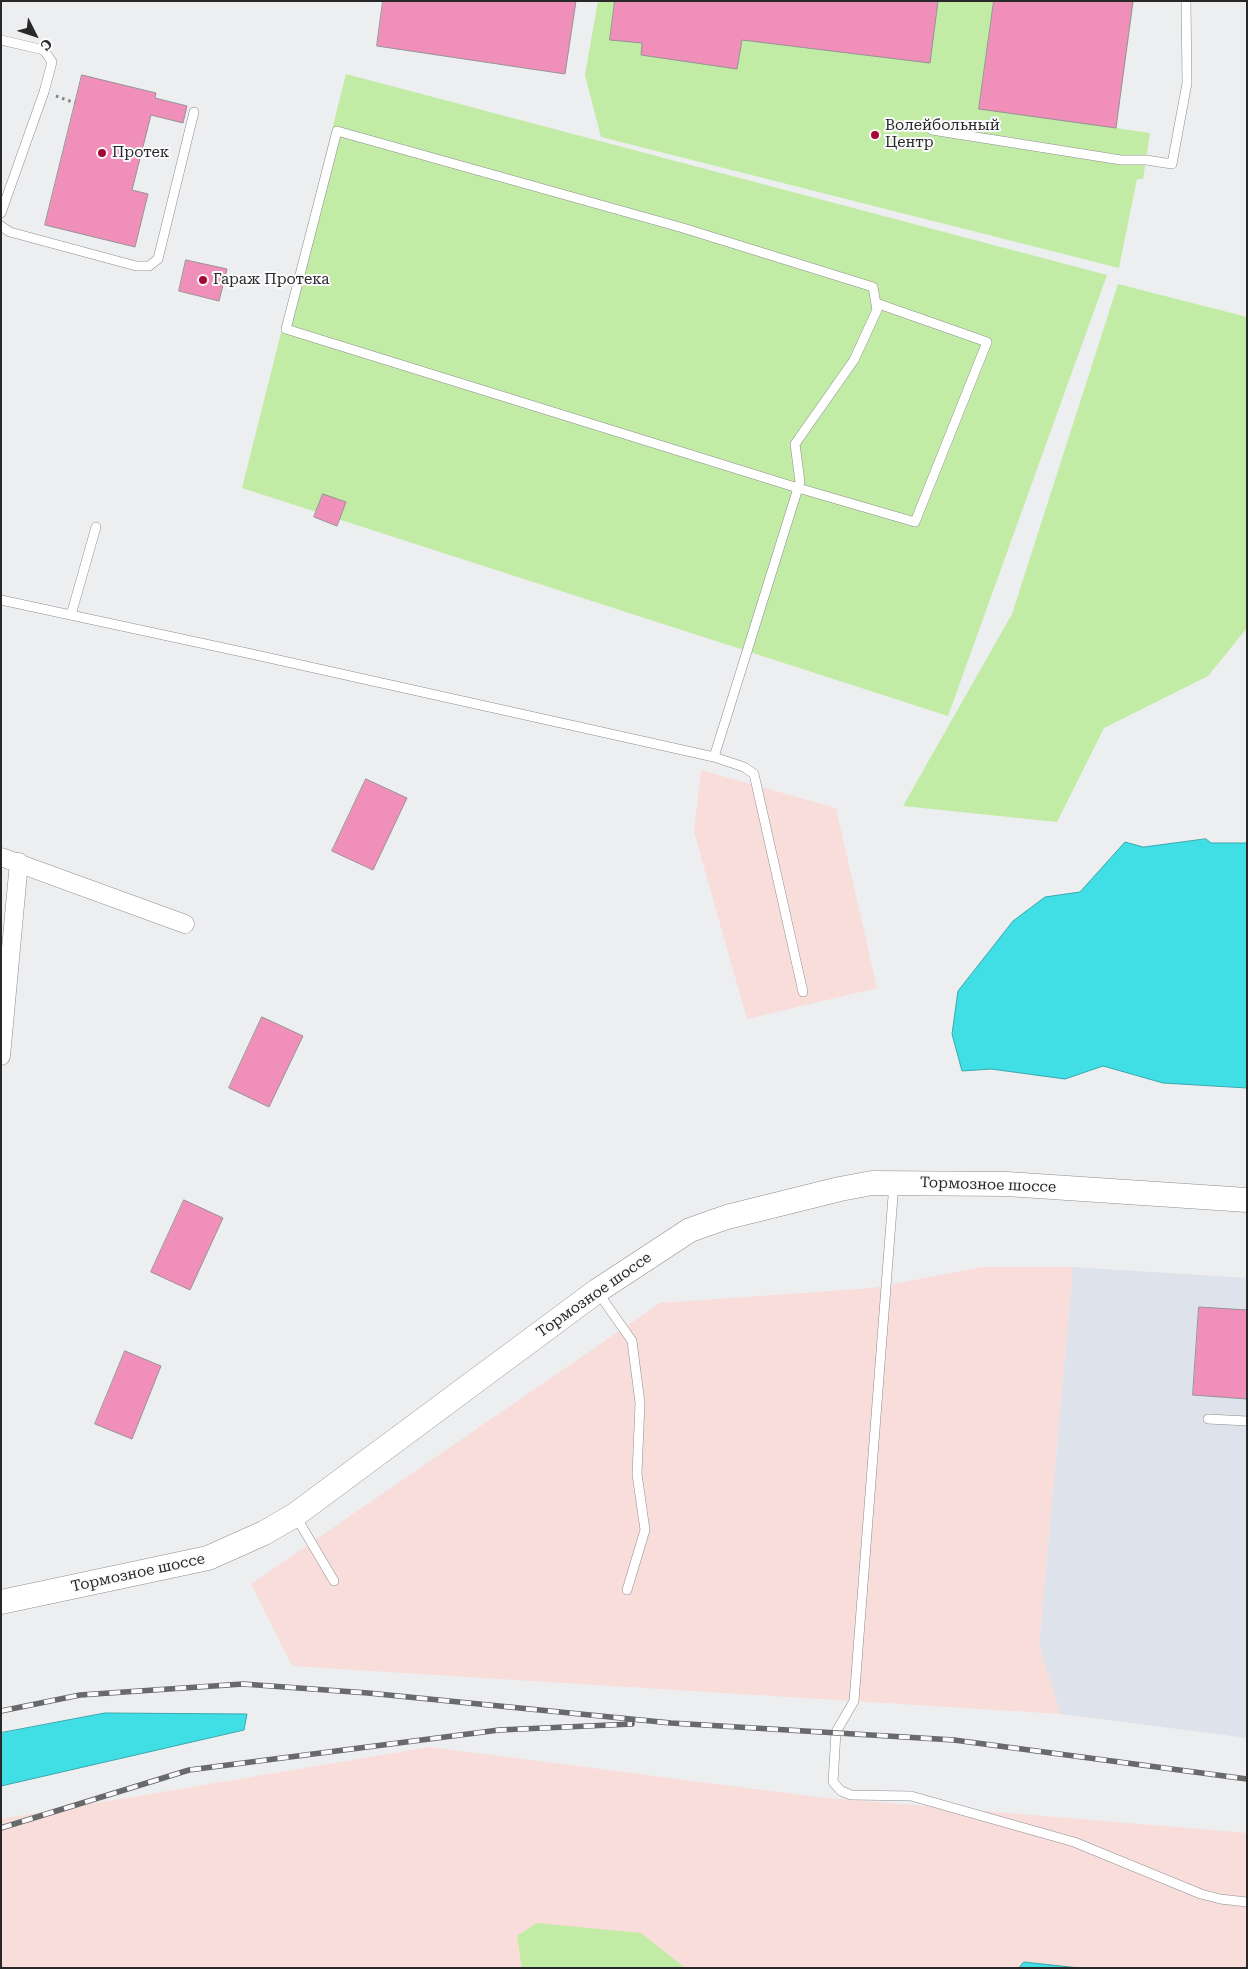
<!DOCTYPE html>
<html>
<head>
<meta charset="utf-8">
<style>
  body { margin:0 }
  #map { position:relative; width:1248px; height:1969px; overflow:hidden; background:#edeef0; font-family:"Roboto Serif",serif }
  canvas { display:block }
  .frame { position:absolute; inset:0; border:2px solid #282829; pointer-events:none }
  .north { position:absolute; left:10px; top:10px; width:50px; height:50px; -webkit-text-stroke:4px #fbfbfd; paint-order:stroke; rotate:131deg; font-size:14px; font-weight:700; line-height:20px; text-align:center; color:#282829 }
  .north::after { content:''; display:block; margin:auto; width:18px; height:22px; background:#282829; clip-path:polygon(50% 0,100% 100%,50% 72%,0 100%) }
</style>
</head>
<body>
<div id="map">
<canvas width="1248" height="1969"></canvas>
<div class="frame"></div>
<div class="north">С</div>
</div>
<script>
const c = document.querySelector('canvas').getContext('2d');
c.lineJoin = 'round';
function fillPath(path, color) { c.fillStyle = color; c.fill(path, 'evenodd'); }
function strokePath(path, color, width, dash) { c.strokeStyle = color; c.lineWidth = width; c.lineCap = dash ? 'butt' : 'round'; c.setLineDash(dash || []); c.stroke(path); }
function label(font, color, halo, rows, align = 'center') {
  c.font = font + ' "Roboto Serif",serif'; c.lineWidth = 4; c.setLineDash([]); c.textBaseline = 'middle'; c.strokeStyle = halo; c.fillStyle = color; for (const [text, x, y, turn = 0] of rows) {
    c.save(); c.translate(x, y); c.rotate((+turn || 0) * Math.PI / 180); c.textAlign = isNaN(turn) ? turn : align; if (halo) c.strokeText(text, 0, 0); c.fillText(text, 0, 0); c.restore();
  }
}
const built = new Path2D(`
  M1073,1267L1247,1278V1738L1061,1714L1039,1646Z`);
const industrial = new Path2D(`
  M701,770L836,808L877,988L747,1019L694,832Z
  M982,1267H1073L1039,1646L1061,1714L292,1666L251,1584L660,1303L873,1288Z
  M430,1747L817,1797L1247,1833V1968H1V1819Z`);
const green = new Path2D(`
  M598,1H1134L1116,128L1150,133L1143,179H1137L1119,268L601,137L585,75Z
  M346,74L1107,275L948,716L242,488Z
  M1118,284L1247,317V628L1208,676L1104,728L1057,822L903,806L1012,614Z
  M537,1923L641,1933L685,1968H522L517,1936Z`);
const water = new Path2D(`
  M1206,839L1211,843H1247V1088L1163,1083L1103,1066L1065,1079L991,1069L962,1071L952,1034L958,991L1013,921L1045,897L1080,892L1125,842L1143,847Z
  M105,1713L247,1714L244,1730L1,1786V1733Z
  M1024,1962L1079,1968H1019Z`);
const building = new Path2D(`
  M383,1H576L565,74L377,46Z
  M615,1H938L930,63L742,40L737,69L641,55L642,43L610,40Z
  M994,1H1133L1116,128L979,109Z
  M82,75L156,93L155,98L187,106L183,123L151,115L132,190L148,194L135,247L45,225Z
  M186,260L227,269L219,301L179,291Z
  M323,494L346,502L337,526L314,517Z
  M366,779L407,798L373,870L332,851Z
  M262,1017L303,1036L269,1107L229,1088Z
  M184,1200L223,1218L190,1290L151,1272Z
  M1199,1307L1247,1310V1399L1193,1395Z
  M125,1351L161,1366L132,1439L95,1424Z`);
const path = new Path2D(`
  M56,96L75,103`);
const lane = new Path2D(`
  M1,40L44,50L52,62L44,92L1,213
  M932,130L1121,160H1146L1172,164L1187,83L1186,1
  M1,226L10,232L136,266H149L158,259L194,112
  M1,600L247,653L714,757L744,767L754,774L803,992
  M71,615L96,527
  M714,757L798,488L286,329L337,131L683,228L873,287L877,310L854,360L795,444L800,482L798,488L915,522L987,342L876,303
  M894,1183L854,1701L836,1732L833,1782L841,1791L851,1795L911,1796L1074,1842L1201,1894L1220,1899L1247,1902
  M597,1291L632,1341L640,1403L637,1474L645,1530L627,1590
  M1208,1419L1247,1421
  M295,1515L334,1581`);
const street = new Path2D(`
  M1,857L185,924
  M1,1056L19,862`);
const secondary = new Path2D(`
  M1,1602L208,1558L264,1533L295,1515L597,1291L690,1230L727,1217L840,1189L872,1183L1007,1184L1247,1200`);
const rail = new Path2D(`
  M1,1711L80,1695L243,1684L368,1693L671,1723L954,1740L1247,1779
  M1,1828L189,1770L499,1730L632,1724`);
const markers = [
  [875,135,5,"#a50832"],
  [102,153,5,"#a50832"],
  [203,280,5,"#a50832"]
];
const poiNames = [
  ["Волейбольный",885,126],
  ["Центр",885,143],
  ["Протек",112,153],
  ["Гараж Протека",213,280]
];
const streetNames = [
  ["Тормозное шоссе",988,1185,2],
  ["Тормозное шоссе",594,1295,-35],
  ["Тормозное шоссе",138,1573,-12]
];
fillPath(built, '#dee2eb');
fillPath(industrial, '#f8dddb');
fillPath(green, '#c2eba5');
fillPath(water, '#3fdfe5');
strokePath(water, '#38a8ad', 1);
fillPath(building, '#f08fb9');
strokePath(building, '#959394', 1);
strokePath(lane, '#8e8e90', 10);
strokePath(street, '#8e8e90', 19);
strokePath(secondary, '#8e8e90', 25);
strokePath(path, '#838485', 3, [2.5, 4]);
strokePath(lane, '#fff', 9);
strokePath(street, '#fff', 18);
strokePath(secondary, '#fff', 24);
strokePath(rail, '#68696a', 5.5);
strokePath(rail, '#fbfbfd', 4, [11]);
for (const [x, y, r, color] of markers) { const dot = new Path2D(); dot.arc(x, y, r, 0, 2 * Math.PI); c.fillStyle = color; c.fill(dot); strokePath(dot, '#fbfbfd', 2); }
label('15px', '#282829', '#fbfbfd', poiNames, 'left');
label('15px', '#282829', '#fbfbfd', streetNames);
</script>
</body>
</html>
